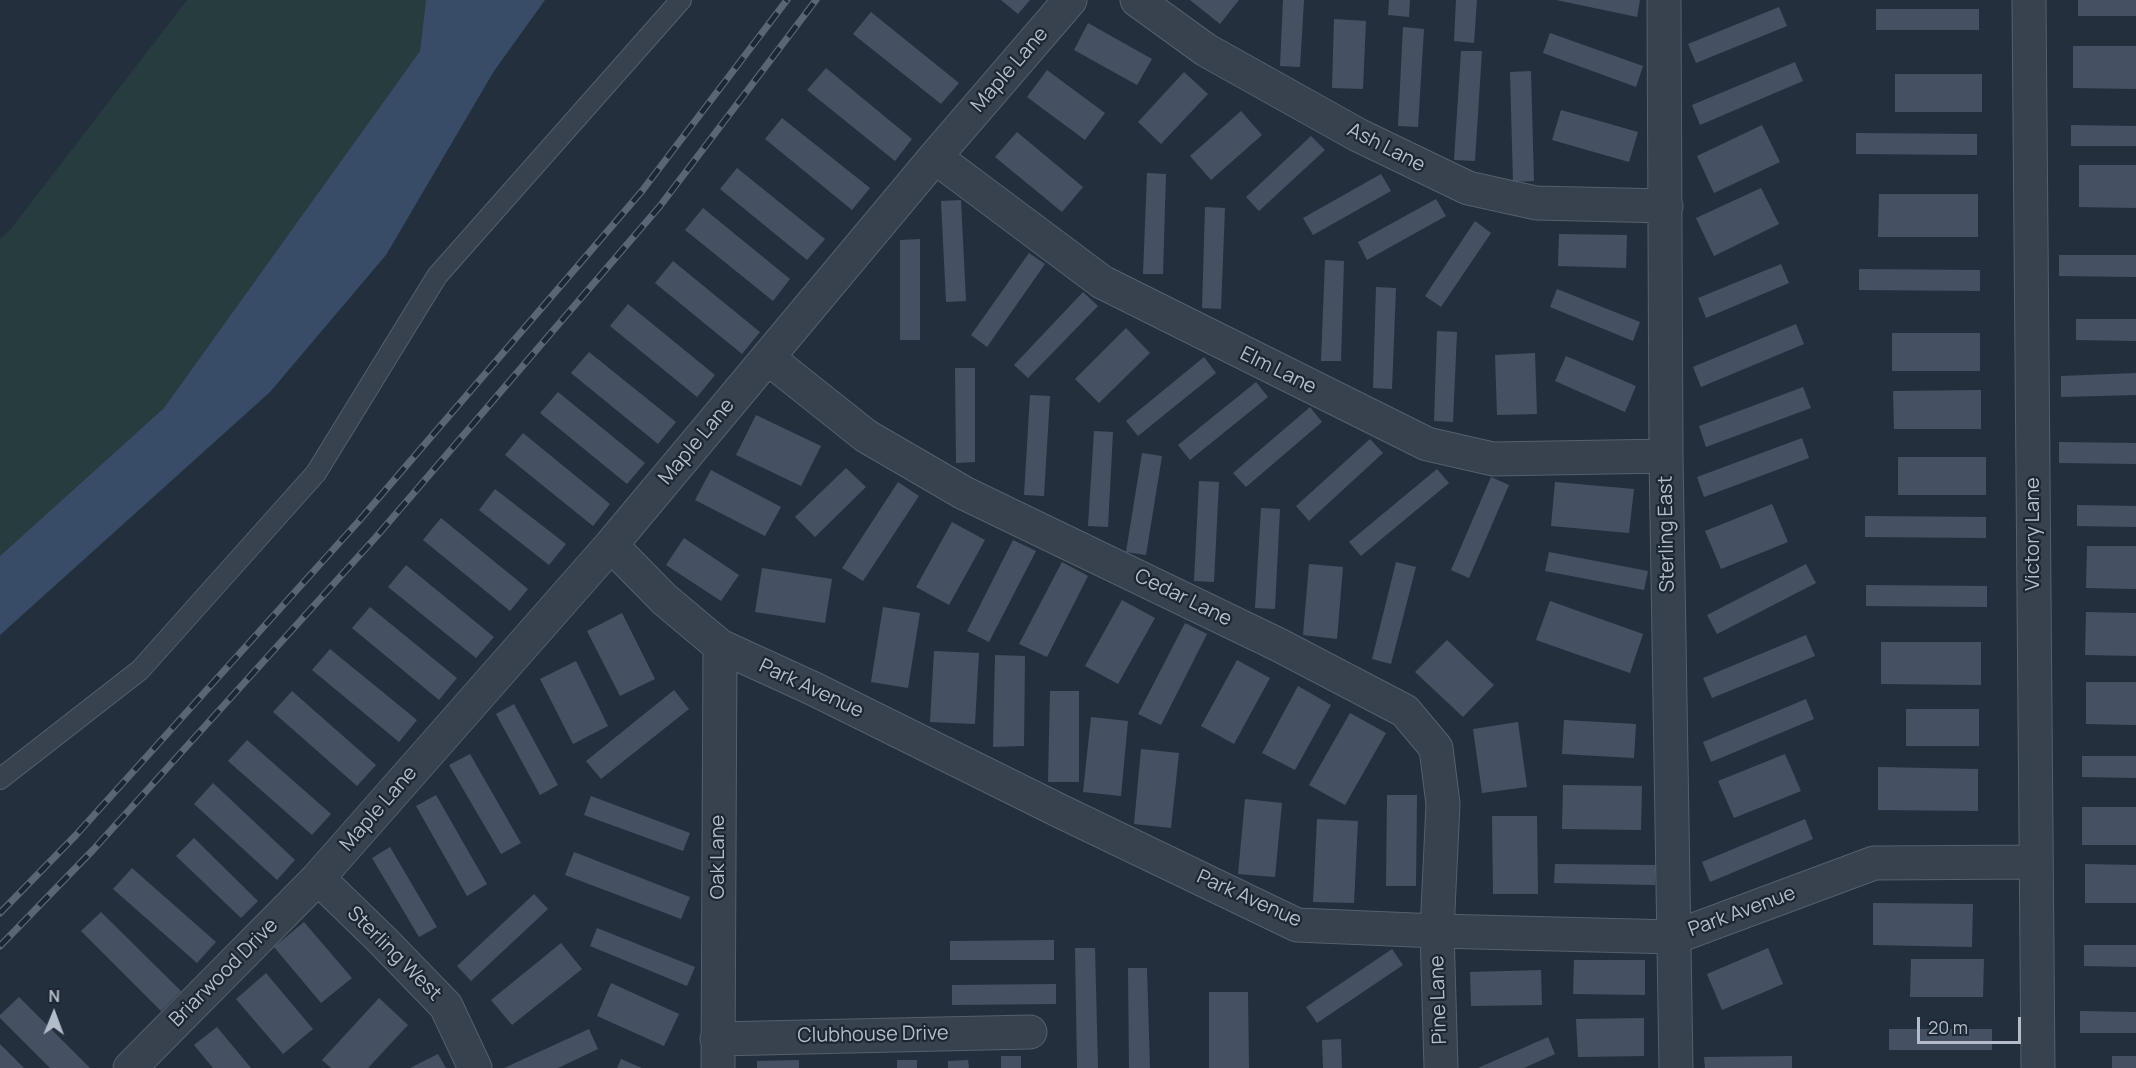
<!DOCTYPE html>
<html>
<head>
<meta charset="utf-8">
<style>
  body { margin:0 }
  #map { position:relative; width:2136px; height:1068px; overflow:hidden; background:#242f3e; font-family:Manrope,sans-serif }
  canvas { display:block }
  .north { position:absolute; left:24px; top:984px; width:60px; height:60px; -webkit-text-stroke:4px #1d2633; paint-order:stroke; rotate:1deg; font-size:16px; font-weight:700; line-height:24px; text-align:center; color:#b4bcc9 }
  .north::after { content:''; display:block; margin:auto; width:21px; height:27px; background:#b4bcc9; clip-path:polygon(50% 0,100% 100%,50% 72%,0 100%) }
  .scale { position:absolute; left:1917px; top:1017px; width:104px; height:27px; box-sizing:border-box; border:3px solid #b4bcc9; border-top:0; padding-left:8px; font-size:18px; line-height:21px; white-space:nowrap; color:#b4bcc9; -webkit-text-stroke:4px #1d2633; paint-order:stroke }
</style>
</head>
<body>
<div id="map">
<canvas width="2136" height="1068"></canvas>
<div class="north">N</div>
<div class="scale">20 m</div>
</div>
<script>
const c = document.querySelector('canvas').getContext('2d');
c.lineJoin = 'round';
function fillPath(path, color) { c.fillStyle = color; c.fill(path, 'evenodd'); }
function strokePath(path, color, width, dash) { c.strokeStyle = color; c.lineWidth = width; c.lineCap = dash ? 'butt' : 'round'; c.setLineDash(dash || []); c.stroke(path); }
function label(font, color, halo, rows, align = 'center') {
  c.font = font + ' Manrope,sans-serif'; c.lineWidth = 4.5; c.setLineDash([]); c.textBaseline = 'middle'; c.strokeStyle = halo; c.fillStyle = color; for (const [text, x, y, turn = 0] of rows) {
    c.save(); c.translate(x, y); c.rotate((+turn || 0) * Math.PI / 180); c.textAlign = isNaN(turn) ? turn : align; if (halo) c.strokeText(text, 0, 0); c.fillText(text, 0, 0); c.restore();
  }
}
const green = new Path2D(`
  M187,0H426L420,51L164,408L0,556V239L10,230Z`);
const water = new Path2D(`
  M426,0H545L494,71L386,255L270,392L0,635V556L164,408L420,51Z`);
const building = new Path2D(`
  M1001,0H1030L1018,14Z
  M1190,0H1239L1220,24Z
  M1283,0H1304L1300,67L1280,66Z
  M1389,0H1410L1409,17L1388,15Z
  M1456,0H1477L1474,43L1454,41Z
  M1556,0H1640L1637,17Z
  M2078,0H2136V16H2078Z
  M1779,7L1787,26L1696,63L1688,44Z
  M1876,9H1979V30H1876Z
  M871,12L959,83L941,104L853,34Z
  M1334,19L1366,21L1363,89L1332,88Z
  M1088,23L1152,59L1137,85L1074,50Z
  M1403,27L1424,29L1418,127L1398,126Z
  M1550,33L1643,66L1636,87L1543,53Z
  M2073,46H2136V89L2073,88Z
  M1461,51H1482L1475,161L1454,160Z
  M1795,62L1803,81L1700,125L1692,105Z
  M826,68L912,139L895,161L807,90Z
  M1047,70L1105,113L1085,140L1027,97Z
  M1531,71L1534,181L1513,182L1510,72Z
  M1184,72L1208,94L1161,144L1138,122Z
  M1895,74H1982V112H1895Z
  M1561,110L1638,132L1629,162L1552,140Z
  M1241,111L1262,135L1211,180L1190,156Z
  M782,118L870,188L852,210L765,139Z
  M1762,125L1780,162L1714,193L1697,156Z
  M2071,125L2136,126V146H2071Z
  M1017,132L1083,187L1062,212L995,157Z
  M1856,133L1977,134V155L1856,154Z
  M1311,136L1325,150L1259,211L1246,197Z
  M2079,165H2136V208L2079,207Z
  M737,168L825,239L807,260L720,189Z
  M1147,173L1166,174L1163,274H1143Z
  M1381,174L1391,191L1313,235L1303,218Z
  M1761,188L1779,224L1714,256L1696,218Z
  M1879,194H1978V237H1878Z
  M1436,199L1446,216L1367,260L1358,242Z
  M961,200L966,301L946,302L941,201Z
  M1205,207L1225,208L1221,309L1202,308Z
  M703,208L790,279L773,301L685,230Z
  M1475,221L1491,233L1441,307L1425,296Z
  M1559,234L1627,235L1626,268L1558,266Z
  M920,239V340H900V240Z
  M1029,253L1045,264L987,347L971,335Z
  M2059,255H2136V277L2059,276Z
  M1325,260L1344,261L1341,361H1321Z
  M673,261L760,332L742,354L655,283Z
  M1781,264L1789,283L1706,318L1698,298Z
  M1859,269L1980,270V291L1859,290Z
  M1376,287L1396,288L1392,389L1373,388Z
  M1557,289L1640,322L1633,341L1550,307Z
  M1083,292L1098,306L1028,378L1014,365Z
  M628,304L715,375L697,397L610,326Z
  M2076,319H2136V341L2076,340Z
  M1796,324L1804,344L1701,387L1693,367Z
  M1126,328L1150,353L1099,403L1075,379Z
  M1437,331L1457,332L1453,422L1434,421Z
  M1892,333H1980V371H1892Z
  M589,352L676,422L658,444L571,373Z
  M1535,353L1537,414L1497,415L1495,355Z
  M1566,356L1636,386L1625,412L1555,381Z
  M1204,357L1216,373L1138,436L1126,421Z
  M955,368H975V462L956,463Z
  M2136,373V395L2061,397V376Z
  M1256,382L1268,397L1190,460L1178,445Z
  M1803,387L1811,408L1706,447L1699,426Z
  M1981,390V429H1894L1893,391Z
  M558,392L645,463L627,484L540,413Z
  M1030,395L1050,396L1044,496L1024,495Z
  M1310,407L1322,422L1246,487L1233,473Z
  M756,415L821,446L801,486L736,455Z
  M1094,431L1113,432L1108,527L1088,526Z
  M523,433L610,504L593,526L505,455Z
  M1802,438L1809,458L1704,497L1697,477Z
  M1370,439L1383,453L1309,521L1296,506Z
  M2059,442L2136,443V464L2059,463Z
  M1142,453L1162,456L1146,555L1126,552Z
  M1898,457H1986V495H1898Z
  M846,468L866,487L815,537L795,517Z
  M1437,469L1449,483L1361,556L1349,542Z
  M711,470L781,507L765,536L695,500Z
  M1491,477L1509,485L1469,578L1451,570Z
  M1199,481L1219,482L1214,582L1194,581Z
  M898,482L919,496L863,581L842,568Z
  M1555,482L1634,489L1629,533L1551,526Z
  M495,489L566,544L549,565L479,510Z
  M1772,504L1788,542L1721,569L1705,531Z
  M2077,505L2136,506V527L2077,526Z
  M1261,508L1280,509L1275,609L1255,608Z
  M1865,516L1986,517V538L1865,537Z
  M441,518L528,589L510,611L423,540Z
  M952,522L985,540L949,605L916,587Z
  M684,538L739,575L721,601L666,565Z
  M1013,540L1036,551L989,642L967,631Z
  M2087,546H2136V589L2086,588Z
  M1549,552L1648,571L1644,590L1545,571Z
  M1062,562L1088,576L1047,657L1019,644Z
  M1396,562L1416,567L1391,664L1372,659Z
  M1309,564L1343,567L1337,639L1303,635Z
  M1806,564L1816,583L1717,634L1707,615Z
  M406,565L494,637L476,658L388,587Z
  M762,568L832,579L825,623L755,612Z
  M1866,585L1987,586V607L1866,606Z
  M1122,600L1155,618L1118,684L1085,666Z
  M1550,601L1643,634L1630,673L1536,640Z
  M370,607L457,678L439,700L352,628Z
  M883,607L920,613L908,688L871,682Z
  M2086,612L2136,613V656L2085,655Z
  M622,613L655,679L620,696L587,631Z
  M1185,623L1207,634L1161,725L1138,714Z
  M1806,635L1815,656L1712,698L1703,678Z
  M1447,640L1494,685L1463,717L1415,672Z
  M1881,642H1981V685L1881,684Z
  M330,649L417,720L399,742L312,670Z
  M934,651L979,653L975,724L930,722Z
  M995,655L1025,656L1024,746L993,747Z
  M1237,660L1270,678L1234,744L1201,726Z
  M576,661L608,726L573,744L540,679Z
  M2086,682H2136V725L2086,724Z
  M1298,686L1331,705L1295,770L1262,753Z
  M674,690L689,709L601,779L586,761Z
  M292,691L376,765L357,786L273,712Z
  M1050,691H1079V782H1048Z
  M1806,699L1814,719L1711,762L1703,742Z
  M514,704L558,785L540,795L496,714Z
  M1906,709H1979V746H1906Z
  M1350,713L1386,733L1345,805L1309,785Z
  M1091,717L1128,721L1121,796L1083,792Z
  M1564,720L1636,724L1634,758L1562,754Z
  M1518,722L1527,787L1482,793L1473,729Z
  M247,740L331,814L312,835L228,761Z
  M1141,749L1179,753L1171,828L1134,824Z
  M470,754L521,843L501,854L449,765Z
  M1785,754L1801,791L1734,818L1718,781Z
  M2082,756H2136V778L2082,777Z
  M1878,767L1978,769V811L1878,810Z
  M213,783L295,860L277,880L194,804Z
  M1563,785L1642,786L1641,830L1562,829Z
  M436,795L487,884L467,896L416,806Z
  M1387,795H1417L1416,886H1386Z
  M591,796L690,833L683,851L584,815Z
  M1245,799L1282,803L1275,877L1238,874Z
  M2082,807H2136V845H2082Z
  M1492,816H1537L1538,894H1493Z
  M1317,819L1358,821L1354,903L1313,902Z
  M1805,819L1813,839L1710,882L1702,862Z
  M194,838L258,901L241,918L176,856Z
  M390,847L437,927L419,937L372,858Z
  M574,852L690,897L681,919L565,875Z
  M1555,864L1656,865L1655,885L1554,883Z
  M2085,864L2136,865V903H2085Z
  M132,868L216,942L197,963L113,889Z
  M534,894L548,909L471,981L457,966Z
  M1873,903L1973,904L1972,947L1873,945Z
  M101,912L181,991L161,1011L81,931Z
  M304,922L352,978L321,1003L274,947Z
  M597,928L695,967L687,986L590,946Z
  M1054,940V960H950V941Z
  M561,943L582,969L512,1025L491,1000Z
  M2084,945H2136V967L2084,966Z
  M1075,948H1095L1098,1068H1077Z
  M1768,948L1783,984L1722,1010L1707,974Z
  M1392,949L1403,965L1317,1023L1306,1007Z
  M1911,959H1984L1983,997H1910Z
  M1574,960H1645V995L1573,994Z
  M1128,968H1147L1150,1068H1129Z
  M1541,970L1542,1005L1471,1006L1470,972Z
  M266,973L313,1029L283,1054L236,999Z
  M611,983L679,1014L664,1046L597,1016Z
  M1056,984V1004L952,1005V985Z
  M1209,992H1248L1249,1068H1209Z
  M19,997L90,1068H50L0,1018V1015Z
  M379,998L408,1025L368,1068H331L322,1060Z
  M2080,1011L2136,1012V1033H2080Z
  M1644,1018V1056L1578,1057L1576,1019Z
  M217,1027L251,1068H213L194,1045Z
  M589,1029L598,1049L558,1068H504Z
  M1889,1029H1992V1050H1889Z
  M1548,1037L1555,1054L1524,1068H1478Z
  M1341,1039L1342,1068H1323L1322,1040Z
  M0,1044L24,1068H0Z
  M438,1054L446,1068H410Z
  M1001,1056H1021V1068H1001Z
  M1792,1056V1068H1705L1704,1057Z
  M2112,1056H2136V1068H2112Z
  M621,1059L642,1068H617Z
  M799,1060V1068H757V1061Z
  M897,1060H917V1068H897Z
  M968,1060L969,1068H948V1061Z`);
const service = new Path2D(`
  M0,779L140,670L316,473L437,276L681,0`);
const minor = new Path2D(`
  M1137,0L1206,50L1358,135L1468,188L1536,203L1666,206
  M1664,0L1666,456L1676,1068
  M2029,0L2038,1068
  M935,157L1102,282L1427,444L1493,459L1666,456
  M768,358L866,436L964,493L1279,645L1405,711L1436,748L1443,804L1437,931L1441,1068
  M611,545L664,599L720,646L814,689L1060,811L1297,925L1437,931L1675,937L1874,863L2036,862
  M318,878L381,939L446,1006L475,1068
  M717,1039L1030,1032
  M130,1068L318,878L611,545L935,157L1070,0
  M718,1068L720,646`);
const rail = new Path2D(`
  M0,913L76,835L358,522L642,191L787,0
  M0,946L93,850L376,537L660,206L816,0`);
const streetNames = [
  ["Maple Lane",1010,70,-49],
  ["Ash Lane",1386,148,27],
  ["Elm Lane",1278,371,26],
  ["Maple Lane",697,442,-50],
  ["Sterling East",1667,534,-91],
  ["Victory Lane",2033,534,-90],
  ["Cedar Lane",1183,598,26],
  ["Park Avenue",811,689,25],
  ["Maple Lane",379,809,-49],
  ["Oak Lane",718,857,-90],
  ["Park Avenue",1249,899,24],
  ["Park Avenue",1742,912,-20],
  ["Sterling West",394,954,45],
  ["Briarwood Drive",224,973,-45],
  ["Pine Lane",1439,1000,-92],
  ["Clubhouse Drive",873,1035,-1]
];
fillPath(green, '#263c3f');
fillPath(water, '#394c67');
fillPath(building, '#455162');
strokePath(service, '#565f6c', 22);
strokePath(minor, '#565f6c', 35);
strokePath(service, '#38414e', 20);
strokePath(minor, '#38414e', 33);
strokePath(rail, '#5a6575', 7);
strokePath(rail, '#1d2633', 4.5, [14]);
label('20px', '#b4bcc9', '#1d2633', streetNames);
</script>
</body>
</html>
